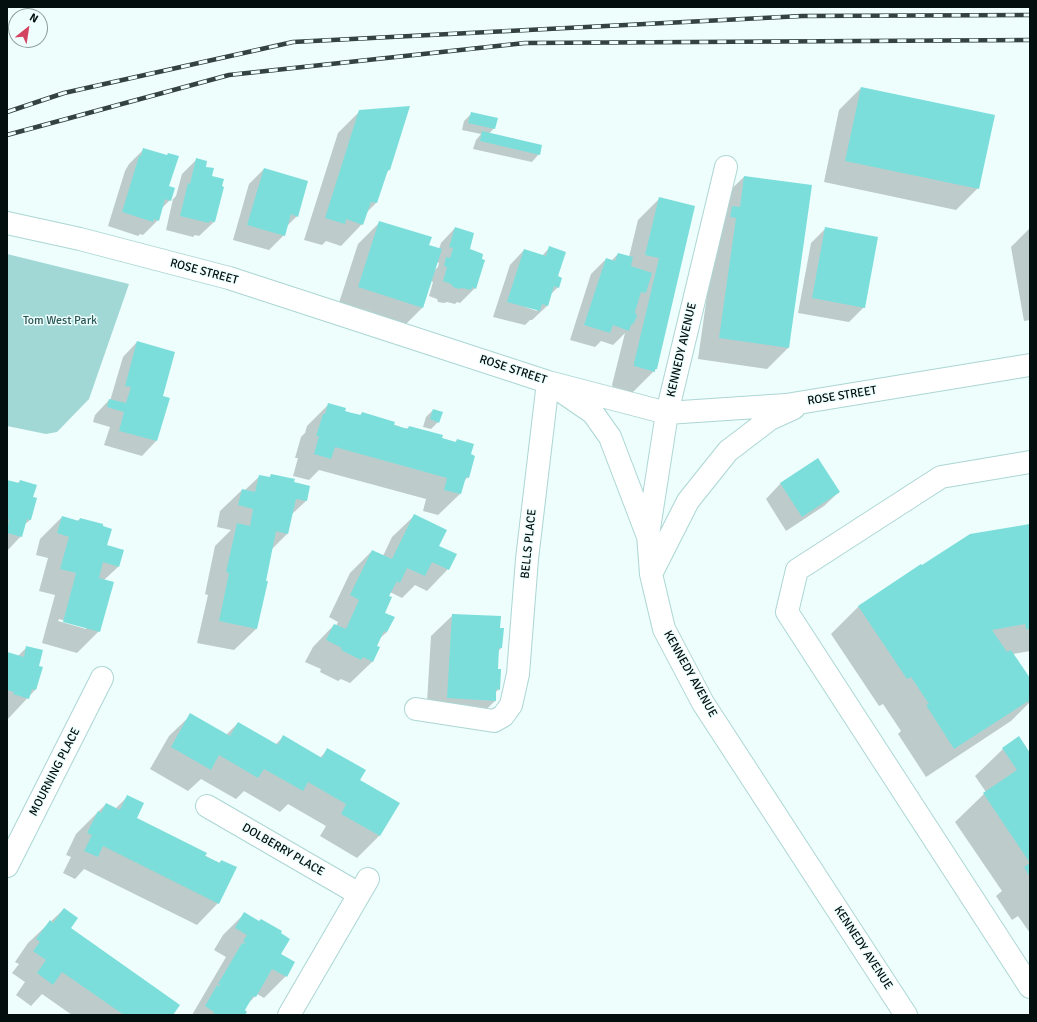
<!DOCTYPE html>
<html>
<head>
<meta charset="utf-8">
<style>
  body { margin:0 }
  #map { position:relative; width:1037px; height:1022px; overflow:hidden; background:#edfefd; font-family:Signika,sans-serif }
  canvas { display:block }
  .frame { position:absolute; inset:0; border:8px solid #020f0e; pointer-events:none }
  .north { position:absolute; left:8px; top:8px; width:40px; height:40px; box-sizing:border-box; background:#edfefd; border:1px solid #8f9e9d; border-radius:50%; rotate:30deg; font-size:11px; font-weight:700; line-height:16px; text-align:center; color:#020f0e }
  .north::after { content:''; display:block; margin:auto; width:14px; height:18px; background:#d44460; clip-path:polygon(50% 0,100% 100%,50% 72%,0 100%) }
</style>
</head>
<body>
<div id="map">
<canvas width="1037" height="1022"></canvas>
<div class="frame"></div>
<div class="north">N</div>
</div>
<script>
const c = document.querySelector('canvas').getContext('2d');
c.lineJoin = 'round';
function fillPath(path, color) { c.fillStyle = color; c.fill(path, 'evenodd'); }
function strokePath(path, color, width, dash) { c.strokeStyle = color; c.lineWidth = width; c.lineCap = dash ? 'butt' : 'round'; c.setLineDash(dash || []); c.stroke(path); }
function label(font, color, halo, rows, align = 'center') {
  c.font = font + ' Signika,sans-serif'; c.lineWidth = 3; c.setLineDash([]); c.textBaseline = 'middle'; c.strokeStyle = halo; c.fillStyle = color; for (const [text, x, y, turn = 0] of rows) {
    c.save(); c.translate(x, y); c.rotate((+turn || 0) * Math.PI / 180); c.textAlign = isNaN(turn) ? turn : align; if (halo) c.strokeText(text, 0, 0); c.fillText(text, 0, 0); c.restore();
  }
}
const green = new Path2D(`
  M7,254L129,284L89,399L57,432L46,434L7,426Z`);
const shadow = new Path2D(`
  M861,88L978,188L956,210L824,182L839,110Z
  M360,111L389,170L386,173L376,203L366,213L362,224L341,246L326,241L322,245L304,240L338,133Z
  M471,114L494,128L489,134L539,154L532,162L473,149L476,140L481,134L462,130L464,121Z
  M144,149L168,187L170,200L162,208L158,220L143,235L140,234L138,236L108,226L125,171L129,164Z
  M197,159L205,167L211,177L214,222L199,236L195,235L193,237L166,230L173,199L176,196L182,174Z
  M264,169L297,216L286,227L284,235L269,250L233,240L249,184Z
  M744,177L789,347L767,369L698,359L715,239L722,198Z
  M660,198L694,207L656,369L632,393L613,387L612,385L625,333L613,345L601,341L595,347L570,340L591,274L606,259L611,261L618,254L629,257L638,220Z
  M380,222L428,246L439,249L441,243L455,228L468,250L475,288L460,303L457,302L455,304L447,302L444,303L438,302L437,299L429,296L433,282L431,281L423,307L401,329L337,309L358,244ZM437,262L439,263L438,267L434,271Z
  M826,228L864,307L849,322L798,313L811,243Z
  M1030,228V320L1024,321L1011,247Z
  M550,247L558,287L551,294L547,306L532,320H530L525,325L493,317L510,265L524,250L542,256ZM525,307L537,309V311Z
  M137,342L162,397L168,398L156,441L142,456L104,445L110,427L93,422L95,415L109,400L110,401L123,357Z
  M329,404L344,412L359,416L362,413L406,429L409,427L455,443L457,440L470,455L468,477L463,482L460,494L438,515L423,511L426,499L319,470L309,480L293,476L298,458H295L301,437L305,433L307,426Z
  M433,410L438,422L431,429L423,427L426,417Z
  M818,459L839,492L824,506L786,531L766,499L780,484Z
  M271,475L293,483L309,486L306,501L291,515L288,533L271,550L256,629L234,650L197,643L208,595L205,594L215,546L231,530L217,527L220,511L242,490H245L260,476L269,478Z
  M7,481L17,484L20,481L32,497L36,498L30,520L24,525L21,536L7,551Z
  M414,516L438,546L448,569L427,591L415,585L402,598L390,592L384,613L387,632L379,639L376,646L379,648L372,662L350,683L341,679L338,681L320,672L321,669L305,662L313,647L334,625L336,626L338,622L329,617L350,573L372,551L383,556L392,537Z
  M62,517L77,521L80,519L106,546L118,567L104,580L99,631L77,653L42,643L55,595L39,591L48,558L36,555L40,539ZM59,619L86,627V629L58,621Z
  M1030,525V651L1013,654L1030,680V702L1011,721L926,777L898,734L901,731L883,704L879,706L831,634L859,606L922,567Z
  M453,615L499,629L501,648L498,652L497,670L499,689L495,693V701L473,722L426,719L431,636Z
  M27,647L38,667L35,690L7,720V653L18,656Z
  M191,715L226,735L238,723L275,745L283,737L320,758L327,750L359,780L398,803L379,836L357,858L320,836L326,826L288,804L280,812L244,791L236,799L201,779L188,791L150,769L169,736Z
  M1003,749L1030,754V933L1018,916L1012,920L996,896L1002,891L955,822L986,792L975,776Z
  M128,796L135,818L219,863L221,861L218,903L197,925L84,869L75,879L63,873L71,857L66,855L76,834L106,804L115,809Z
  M64,909L69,928L172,1015H72L42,994L31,1006L16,995L25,982L12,973L19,964L15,962L28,943Z
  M244,914L280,954L286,976L264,998L257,994L247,1005L243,1011L244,1015H192L226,957L214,950L223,935Z`);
const building = new Path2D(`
  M861,87L995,115L979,189L845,161Z
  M410,106L390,170H388L377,203L371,202L363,225L346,219L345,224L325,218L359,110Z
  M471,112L498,118L495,129L468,123Z
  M482,131L542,145L540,155L480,141Z
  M143,148L167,155L168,153L179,156L169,186L175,188L171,201L165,199L159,221L154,219L153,222L122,212L139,156H141Z
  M196,158L207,161L206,167L214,168L212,176L224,179L222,186L224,187L215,222L209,221V223L180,216L188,183L190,184Z
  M264,168L308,181L298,217L291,214L285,236L247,225Z
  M744,176L812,185L789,348L719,338L736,218L730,217L732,206L740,207Z
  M659,197L695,206L657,369H655V372L634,366V363L659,258L645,255Z
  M379,221L432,237L429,245L442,249L423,308L358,287Z
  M455,227L474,233L470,249L483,254L482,259L485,260L476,289L472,287L471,290L462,288L459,289L453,287L451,284L443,281L447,267L444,266L446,257L450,258L453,248L449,247Z
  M825,227L878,237L865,308L812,298Z
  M549,246L566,252L558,276L562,278L559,288L554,286L548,306L542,304L540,311L507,302L524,249L546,256Z
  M618,253L633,257L631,266L652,273L646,293L641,292L635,312L637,316L634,323L631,325L629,331L613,325L610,333L584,325L606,258L615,261Z
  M137,341L175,352L163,396L170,398L157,441L119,431L124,412L107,407L109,399L126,403L131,387L125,386Z
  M328,403L346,408L345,411L352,413L361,415L362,412L395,422L394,425L408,429L409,426L443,435L442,438L456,442L457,439L474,444L471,454L475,456L469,478L466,477L461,494L444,490L447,478L335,447L331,459L314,454L319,436H316L323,414H325Z
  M433,409L443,412L439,423L430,419Z
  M818,458L840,492L802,517L780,483Z
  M271,474L295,479L294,482L310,486L307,501L296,499L288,534L276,531L266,581H268L257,629L219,621L229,573L226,572L237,523L250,526L253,509L238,505L242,489L255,492L259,475L270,477Z
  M7,480L19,483L20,480L37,485L33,497L37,498L31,520L27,519L22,537L7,533L9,519H7Z
  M414,514L447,530L439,546L457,554L449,570L432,562L425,576L407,568L400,583L397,581L389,596L392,597L385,613L395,617L387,632L384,631L377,646L380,647L373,662L363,657L361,660L341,650L342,648L326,640L334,624L346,629L359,600L350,595L372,550L392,559Z
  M62,516L79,521L80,518L103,524V526L112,529L107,545L124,550L119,567L103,562L99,578L114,582L100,632L63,622L76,573L60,569L69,537L57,533Z
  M1030,524V629H1026L1025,624L992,630L1007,652L1011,650L1030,678V700L954,749L926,705L929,704L911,677L907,679L858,606L921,564L922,565L970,534Z
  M452,614L501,616L500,628H504L502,648H499L498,669H501L500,690L496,689V701L447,698Z
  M26,646L43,650L39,666L43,667L36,690L32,689L29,699L13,694L14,692L7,690V652L24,657Z
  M190,713L230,736L238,722L278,745L283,735L322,758L327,748L366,770L360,780L400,803L380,836L341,814L346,804L308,782L303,791L264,769L258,778L219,755L211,770L171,747Z
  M1019,736L1030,753V877L1024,867L1030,863L983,793L1017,770L1002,748Z
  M127,795L144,803L137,818L207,853L205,856L220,863L221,860L237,867L219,904L103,846L98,857L84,851L92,835L87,833L98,811L101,813L106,803L120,810Z
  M64,908L78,918L71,928L180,1005L173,1015H124L62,972L53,985L37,973L46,960L33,951L40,942L36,939L50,920L53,923Z
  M244,912L259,921L261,919L282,931L281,933L290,939L281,954L295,962L287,977L272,969L256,997L253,996L245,1010L247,1012L245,1015H213L214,1012L205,1006L217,985L219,987L220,985L218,984L242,943L244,944L245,942L243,941L247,935L235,928Z`);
const minor = new Path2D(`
  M726,167L667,413L648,535L651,574L664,629L703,703L906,1015
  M7,223L80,239L229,278L548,382L667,413L786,405L1030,365
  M1030,462L941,477L797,570L787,612L1030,987
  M651,574L688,501L728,451L770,419L794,408
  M416,709L494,721L503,716L511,705L518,674L527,559L548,382L593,413L610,437L647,534
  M207,806L359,894
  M7,866L102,678
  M289,1015L368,879`);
const rail = new Path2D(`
  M7,112L64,93L293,42L802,16L1030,15
  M7,135L229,75L525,43L1030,40`);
const streetNames = [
  ["ROSE STREET",204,272,15],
  ["KENNEDY AVENUE",682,350,-77],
  ["ROSE STREET",513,370,18],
  ["ROSE STREET",842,396,-9],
  ["BELLS PLACE",529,544,-84],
  ["KENNEDY AVENUE",690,674,61],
  ["MOURNING PLACE",55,772,-63],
  ["DOLBERRY PLACE",283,850,30],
  ["KENNEDY AVENUE",863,948,57]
];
const parkNames = [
  ["Tom West Park",60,321]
];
fillPath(green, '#a1d8d6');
fillPath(shadow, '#0003');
fillPath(building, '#7bdedb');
strokePath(minor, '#acd6d4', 24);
strokePath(minor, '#fff', 22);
strokePath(rail, '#344241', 4.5);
strokePath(rail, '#edfefd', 3, [9]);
label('12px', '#020f0e', '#edfefd', streetNames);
label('12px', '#2b5756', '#edfefd', parkNames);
</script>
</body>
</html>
